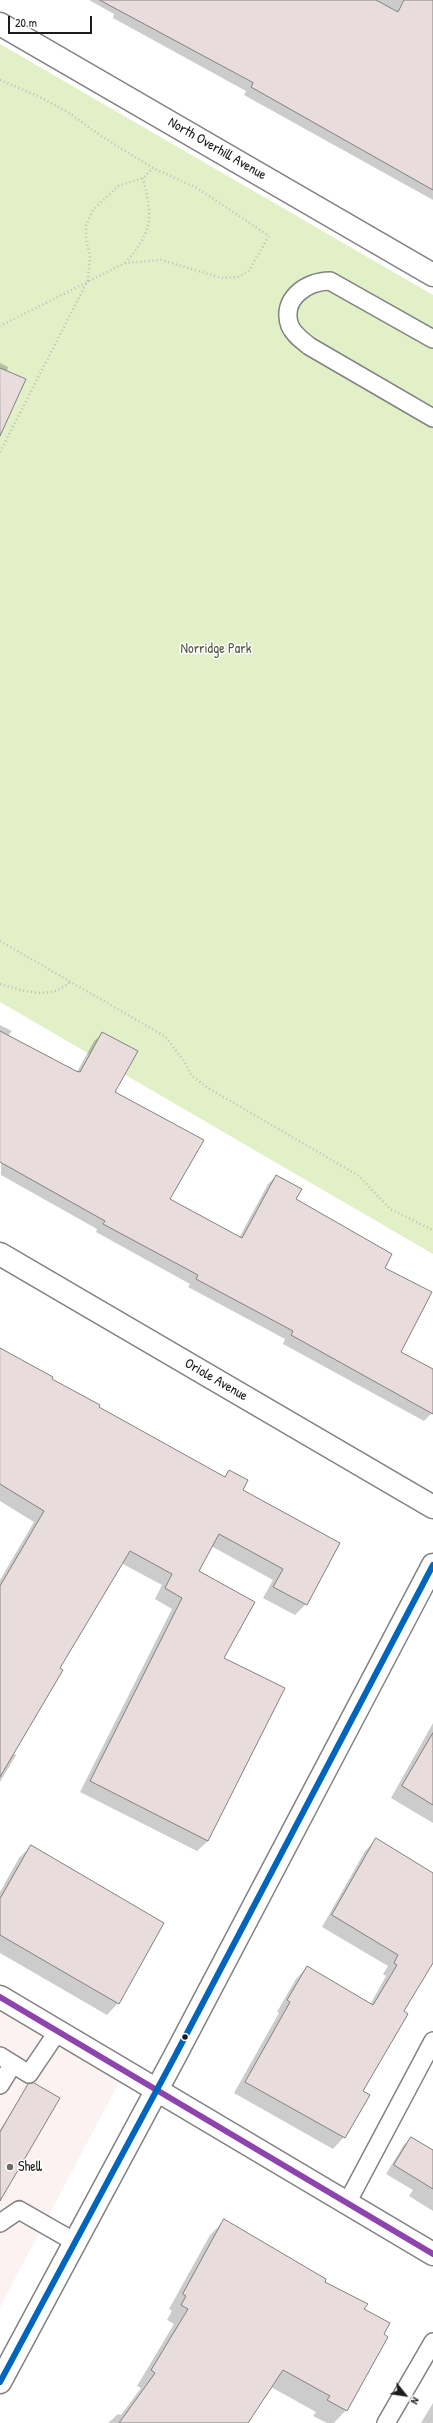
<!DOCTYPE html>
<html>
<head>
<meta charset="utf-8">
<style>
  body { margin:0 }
  #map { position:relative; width:433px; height:2423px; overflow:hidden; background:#fff; font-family:"Patrick Hand",sans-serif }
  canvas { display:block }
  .north { position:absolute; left:385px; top:2375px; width:40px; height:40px; -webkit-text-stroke:3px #fff; paint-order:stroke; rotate:120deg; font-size:11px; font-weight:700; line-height:16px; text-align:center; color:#1c1c1c }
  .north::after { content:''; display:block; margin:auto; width:14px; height:18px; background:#1c1c1c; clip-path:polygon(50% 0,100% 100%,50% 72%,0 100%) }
  .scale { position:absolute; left:8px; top:16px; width:84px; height:18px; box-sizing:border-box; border:2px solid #1c1c1c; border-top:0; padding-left:5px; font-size:12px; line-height:14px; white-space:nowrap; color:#1c1c1c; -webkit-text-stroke:3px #fff; paint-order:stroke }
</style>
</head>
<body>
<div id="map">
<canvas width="433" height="2423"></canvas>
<div class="north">N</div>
<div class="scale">20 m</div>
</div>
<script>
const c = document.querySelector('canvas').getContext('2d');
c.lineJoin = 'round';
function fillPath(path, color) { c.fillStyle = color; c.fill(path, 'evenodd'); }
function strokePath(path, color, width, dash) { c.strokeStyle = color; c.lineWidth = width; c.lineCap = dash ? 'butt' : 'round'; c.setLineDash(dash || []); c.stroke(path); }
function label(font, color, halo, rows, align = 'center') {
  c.font = font + ' "Patrick Hand",sans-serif'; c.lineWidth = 3; c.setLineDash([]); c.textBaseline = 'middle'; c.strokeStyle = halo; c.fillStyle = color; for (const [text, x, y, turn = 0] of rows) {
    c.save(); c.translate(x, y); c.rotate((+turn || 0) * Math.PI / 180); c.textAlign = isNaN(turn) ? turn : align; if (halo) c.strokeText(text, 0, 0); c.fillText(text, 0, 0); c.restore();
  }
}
const built = new Path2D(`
  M0,2005L122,2077L0,2307Z`);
const green = new Path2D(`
  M0,44L433,295V1254L0,1002Z`);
const shadow = new Path2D(`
  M89,0H433V200L244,95L246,91L113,18L114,14Z
  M0,363L8,367L0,407Z
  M0,1025L12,1031L8,1036L77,1072L94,1041L103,1033L114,1093L169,1200L239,1238L268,1184L276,1176L295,1199L383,1268L400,1352L433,1370L432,1413L424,1421L283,1344L285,1339L188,1287L190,1284L96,1232L97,1229L1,1175Z
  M0,1349L98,1407L224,1477L229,1471L241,1490L339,1543L306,1604L295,1615L263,1598L273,1580L211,1546L197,1571L223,1658L208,1841L197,1851L80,1792L172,1609L155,1599L162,1585L121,1563L58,1669L13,1753L16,1755L0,1782V1580L34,1522L0,1501Z
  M433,1723V1823L391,1798Z
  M376,1840L433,1874V1961L403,2011L362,2091L344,2137L333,2149L234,2093L279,2013L277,2012L296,1979L307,1967L370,2005L386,1976L383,1974L388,1966L322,1927L365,1851Z
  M31,1846L163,1923L118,2003L107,2015L0,1953V1892L19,1858Z
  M28,2085L0,2199V2130Z
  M411,2138L433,2151V2211L409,2196L413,2190L386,2174L403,2146Z
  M225,2220L363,2309L346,2410L334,2423H327L313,2416L316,2412L271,2387L247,2423H108L118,2414L121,2415L141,2388L137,2386L174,2324L167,2320L172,2311L169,2309L210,2235Z
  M433,2403V2423H421Z`);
const building = new Path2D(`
  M100,0H376L398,12L404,0H433V190L251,87L253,83Z
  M0,368L26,379L0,436Z
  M0,1031L76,1071L80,1072L102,1032L138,1051L115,1092L204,1140L170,1199L242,1238L276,1175L302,1189L296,1199L392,1254L385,1268L432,1292L401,1352L433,1369V1414L291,1335L293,1331L196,1279L198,1275L103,1224L105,1221L0,1162Z
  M0,1348L53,1377L52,1379L100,1405L99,1407L225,1477L229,1470L248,1480L243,1490L340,1543L307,1605L273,1587L283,1569L219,1534L199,1571L255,1602L224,1658L285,1688L208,1841L90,1781L182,1598L165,1588L172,1574L130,1551L60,1668L63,1670L0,1777V1586L44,1511L0,1484Z
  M433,1733V1805L402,1786Z
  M376,1838L433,1873V1963L404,2011L408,2014L363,2091L370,2095L345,2138L245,2082L290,2002L287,2000L307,1966L373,2005L397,1965L394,1963L398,1955L332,1915Z
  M31,1845L164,1923L119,2004L0,1935V1899Z
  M34,2083L60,2098L0,2201V2132L28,2084Z
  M411,2137L433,2150V2189L394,2165Z
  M224,2219L326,2279L325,2282L368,2304L364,2309L390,2323L384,2334L388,2337L347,2411L327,2400L330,2396L283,2370L248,2423H119L155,2373L151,2370L188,2309L181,2305L186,2296L183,2294Z`);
const path = new Path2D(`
  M0,80L38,96L68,112L101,136L153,168L197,188L269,236L248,272L238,277L222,278L161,260L125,263L0,326
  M125,263C153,231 153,219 143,178
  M0,452L88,280L90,255L86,240V225L93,210L118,186L143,178L153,168
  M0,941L166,1037L185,1063L192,1076L208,1088L359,1176L390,1209L433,1230
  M0,984C25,991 50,1001 71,981`);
const service = new Path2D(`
  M433,339L330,281C307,281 280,299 290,326C294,335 302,340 309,346L433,418
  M0,2056L29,2074L58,2031
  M0,2085L13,2064
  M347,2203L433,2041
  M0,2223L19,2210L75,2242
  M386,2423L433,2342`);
const minor = new Path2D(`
  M0,24L433,275
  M0,1254L433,1507
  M0,1997L433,2254`);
const secondary = new Path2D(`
  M0,2382L175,2056L433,1565`);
const bus1 = new Path2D(`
  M0,1997L433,2254`);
const bus2 = new Path2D(`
  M0,2382L175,2056L433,1565`);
const markers = [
  [185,2037,3.5,"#1c1c1c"],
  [10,2167,4,"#6b6b6b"]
];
const streetNames = [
  ["North Overhill Avenue",217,149,30],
  ["Oriole Avenue",216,1380,30]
];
const parkNames = [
  ["Norridge Park",216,649]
];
const poiNames = [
  ["Shell",18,2167]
];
fillPath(built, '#fbf2f1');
fillPath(green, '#e2f0c7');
fillPath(shadow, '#0003');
fillPath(building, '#e8dcdc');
strokePath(building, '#828282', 1);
strokePath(service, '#828282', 20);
strokePath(minor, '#828282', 25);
strokePath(secondary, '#828282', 25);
strokePath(path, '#bebebe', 2.5, [1, 3]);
strokePath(service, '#fff', 17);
strokePath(minor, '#fff', 22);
strokePath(secondary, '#fff', 22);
strokePath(bus1, '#8e44ad', 6);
strokePath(bus2, '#0065bd', 6);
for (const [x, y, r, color] of markers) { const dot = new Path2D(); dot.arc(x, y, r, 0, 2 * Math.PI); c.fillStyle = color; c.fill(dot); strokePath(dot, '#fff', 1.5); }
label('14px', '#1c1c1c', '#fff', streetNames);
label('14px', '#515842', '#fff', parkNames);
label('14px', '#1c1c1c', '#fff', poiNames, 'left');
</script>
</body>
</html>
